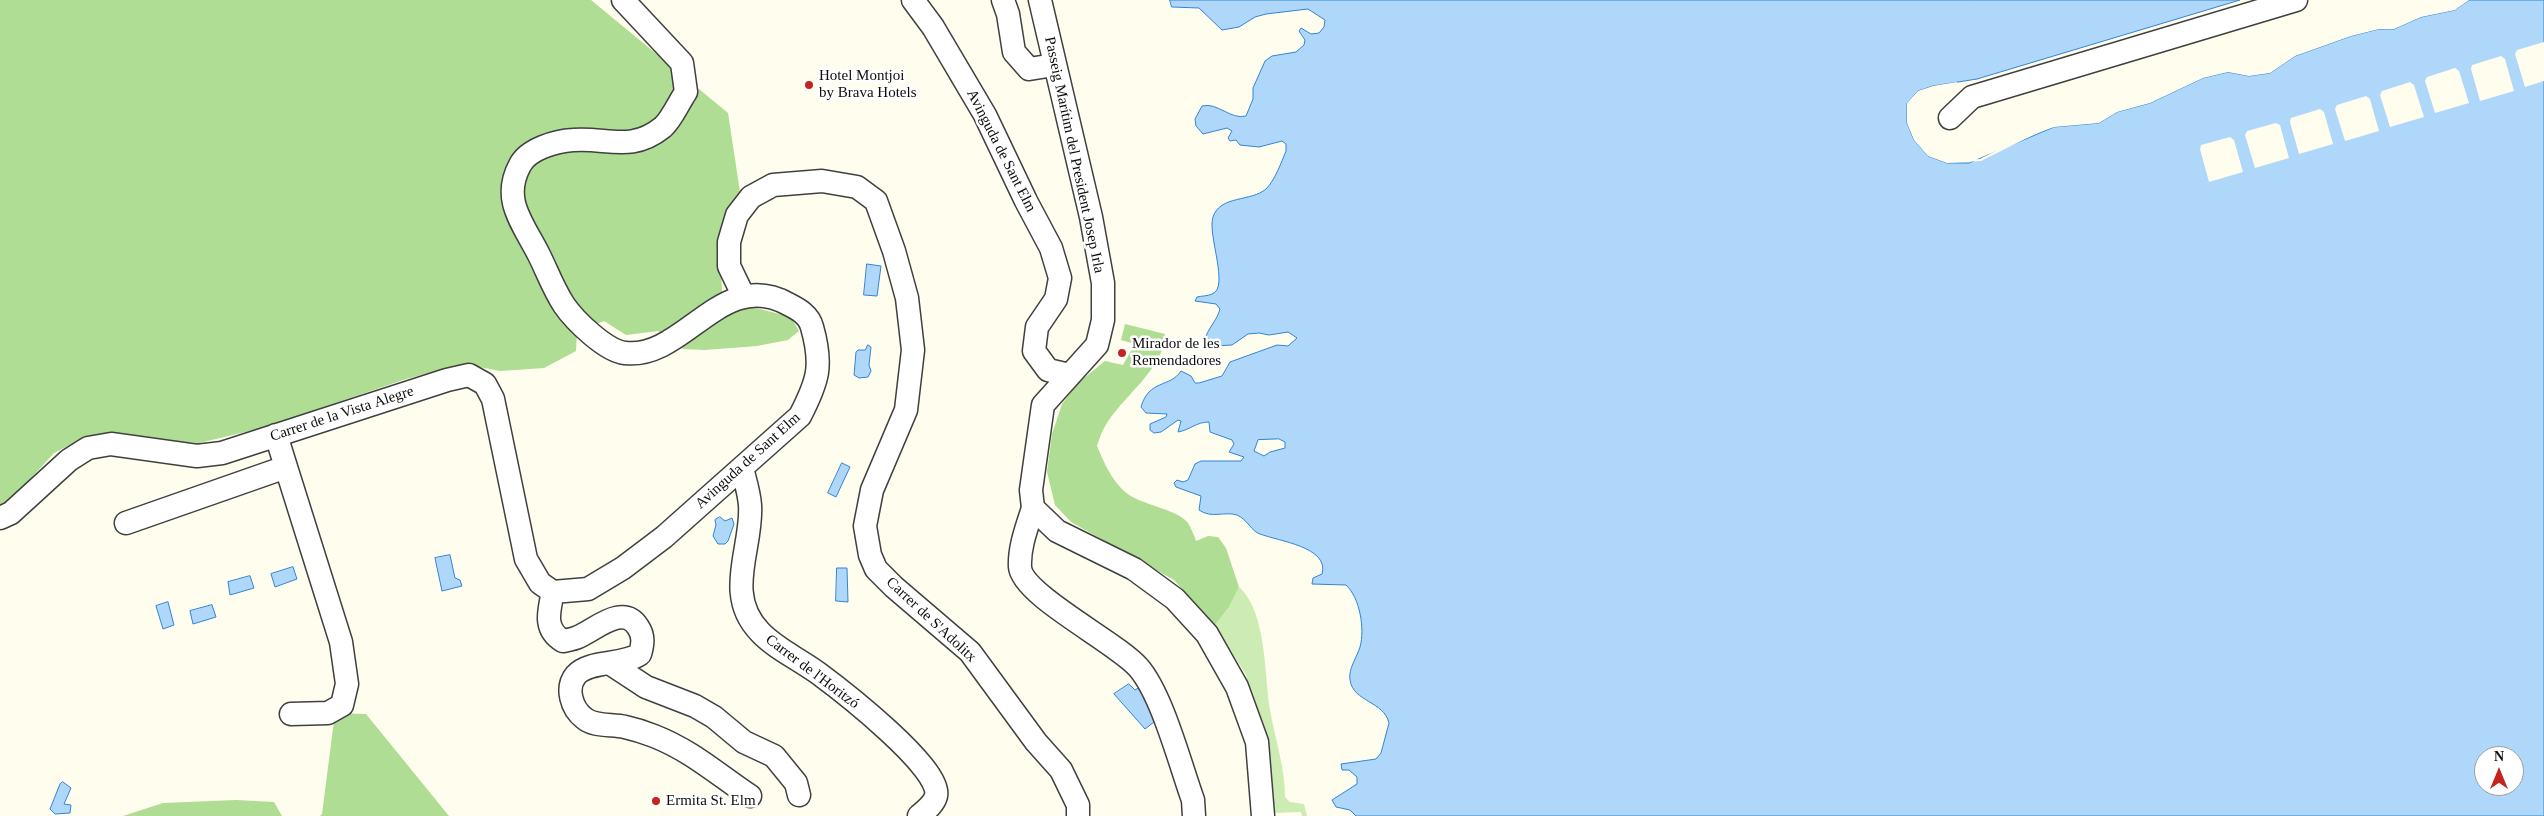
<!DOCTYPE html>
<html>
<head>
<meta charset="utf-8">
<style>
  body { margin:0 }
  #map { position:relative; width:2544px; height:816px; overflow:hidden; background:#fffded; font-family:"Times New Roman",serif }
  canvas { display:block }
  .north { position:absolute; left:2474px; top:746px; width:50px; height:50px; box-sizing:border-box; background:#fff; border:1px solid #9e9e9e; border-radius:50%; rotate:0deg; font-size:14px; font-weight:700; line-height:20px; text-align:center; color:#0d0d0d }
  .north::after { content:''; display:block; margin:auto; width:18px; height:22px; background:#c4241d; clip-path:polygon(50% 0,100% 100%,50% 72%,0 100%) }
</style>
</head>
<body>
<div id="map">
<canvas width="2544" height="816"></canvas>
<div class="north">N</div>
</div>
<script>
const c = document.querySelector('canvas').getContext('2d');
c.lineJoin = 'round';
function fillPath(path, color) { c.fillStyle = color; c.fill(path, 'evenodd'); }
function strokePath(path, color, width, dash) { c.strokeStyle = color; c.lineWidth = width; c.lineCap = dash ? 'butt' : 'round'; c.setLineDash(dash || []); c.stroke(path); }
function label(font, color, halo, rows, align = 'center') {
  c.font = font + ' "Times New Roman",serif'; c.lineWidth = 5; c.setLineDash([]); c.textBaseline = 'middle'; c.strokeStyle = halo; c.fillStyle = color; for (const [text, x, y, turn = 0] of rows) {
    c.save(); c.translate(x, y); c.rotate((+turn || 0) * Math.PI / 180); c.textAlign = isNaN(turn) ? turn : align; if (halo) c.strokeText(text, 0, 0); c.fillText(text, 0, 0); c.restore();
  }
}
const green = new Path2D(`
  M1239,587C1267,612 1264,674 1270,710C1275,739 1285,767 1285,797L1290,802L1304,804L1307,816H1302L1301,812L1273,813L1269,762L1246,675L1215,625L1229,607Z`);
const forest = new Path2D(`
  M0,0H591L728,113L740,192L721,268L722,292L760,309L791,317L799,331L788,340L757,346L705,350L683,349L658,331L626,335L604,321L577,332L576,351L544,368L500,371L474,366L439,370L403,380L262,428L199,443L87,436L54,453L11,500L0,505Z
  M1125,324L1165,334C1165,369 1120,398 1104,428C1101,433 1099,440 1097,446C1104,463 1111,479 1125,492C1142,506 1176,508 1188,523C1191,528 1194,535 1196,541L1208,536L1218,537L1226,548L1239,587L1229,607L1215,625L1174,580L1071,522L1055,505L1047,472L1052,434L1062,404L1078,383L1105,361L1123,365L1135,344L1121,340Z
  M335,713L366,714L449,816H320L322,814Z
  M236,800L274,802L282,816H123L163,803Z`);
const water = new Path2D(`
  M1170,0H2240L1977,79L1933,86L1918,91L1907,103V123L1914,140L1928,156L1947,163H1969L2054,127L2099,123L2117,112L2150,103L2203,78L2228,72L2249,76L2270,73L2295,56L2351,36L2379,29H2394L2421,17L2455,10L2469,0H2544V816H1356L1350,810L1336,807L1332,800L1357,784V777L1349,770H1342L1341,764L1376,759L1381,753L1389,723C1384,701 1353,702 1350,680C1348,669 1357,657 1360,647C1365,629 1360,598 1346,585L1312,584L1313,578L1322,574C1330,547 1278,541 1260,534C1251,531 1248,520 1237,515C1224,511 1212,519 1199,510L1201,496L1176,487L1174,483L1177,480L1183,482L1188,480L1195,464L1201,461H1241L1244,457L1229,452L1234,444L1232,440L1210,432L1209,422C1196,422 1190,430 1178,432L1181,421L1178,420L1161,432L1154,433L1150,430V424L1166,417L1167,414L1146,413L1141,407C1149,379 1170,388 1181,371L1191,376L1195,383H1199L1222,376L1230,362L1277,345L1288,346L1297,338L1288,332L1269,335L1259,333L1248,334L1232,345L1213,346L1206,336C1210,326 1217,320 1220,309L1216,304L1195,301L1197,297C1201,296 1208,296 1212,294C1230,288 1207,234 1213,217C1220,195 1251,202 1266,189C1275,180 1281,163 1286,151V144L1282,141L1259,147L1240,145L1236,140L1230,141L1228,138L1232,131L1227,128L1203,134L1196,126L1195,119L1202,106C1218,102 1230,120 1246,116L1253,99V88L1265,61L1272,56L1296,52L1304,45L1305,40L1299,31L1301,28L1311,34L1319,33L1324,27L1325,20L1308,9L1266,14L1255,17L1239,27L1222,30L1199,8L1172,7ZM1279,439L1285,442V448L1270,452L1264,456L1254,451L1258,440ZM2484,756H2514V786H2484Z
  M867,264L881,266L877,296L864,295Z
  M868,345L871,347L869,365L871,371L868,377L859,378L854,375L856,352L858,350H865Z
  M842,463L850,467L836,497L828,493Z
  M720,517L725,521L732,518L734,524L728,541L725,544H718L713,536L716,525L715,520Z
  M450,555L455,578L460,580L462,586L442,591L435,558Z
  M293,567L297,579L275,587L271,574Z
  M837,568H847L848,602L836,601Z
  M250,576L254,588L230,595L228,582Z
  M168,602L174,625L163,629L156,606Z
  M212,605L216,617L193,624L190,611Z
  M1129,684L1135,690L1138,688L1148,701L1154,722L1145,729L1114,694Z
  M63,782L71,788L64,804L71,805L70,813L55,814L50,809L60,784Z`);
const pier = new Path2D(`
  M2465,0H2469L2455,10L2421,17L2394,29H2379L2351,36L2295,56L2270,73L2249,76L2228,72L2203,78L2150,103L2117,112L2099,123L2054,127L2039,132L1981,161L1947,163L1928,156L1914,140L1907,123V103L1918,91L1933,86L1957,82V84L1919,93L1910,104V123L1916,139L1930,154L1948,161L1980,159L2038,129L2053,124L2098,121L2116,110L2149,100L2202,76L2228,70L2249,73L2269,70L2294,54L2351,34L2378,27L2393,26L2420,15L2454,8Z
  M2544,42V81L2525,87L2515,54L2517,50Z
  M2501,56L2505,59L2514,91L2480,101L2471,69L2472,65Z
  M2455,68L2459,71L2469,103L2435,113L2425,81L2427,77Z
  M2410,82L2414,85L2424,117L2390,127L2380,95L2382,91Z
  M2366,96L2370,99L2379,131L2345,141L2335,109L2337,105Z
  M2320,109L2324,112L2333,144L2299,154L2290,122L2291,118Z
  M2276,123L2280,125L2289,158L2255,168L2245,135L2247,131Z
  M2230,137L2234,140L2243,172L2209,182L2200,149L2201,145Z`);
const minor = new Path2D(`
  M913,0L933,27L985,115L1026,201L1051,248L1060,278L1056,299L1037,327L1034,351L1048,370L1069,375
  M1003,0L1008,14L1014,52L1029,69L1054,65
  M1040,0L1091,217L1103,283V320L1097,345L1043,405L1031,490L1033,508L1057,531L1134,569L1175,599L1207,634L1237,687L1257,742L1263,816
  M1950,118L1972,97L2296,0
  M743,295L729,266V242L737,215L751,197L773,185L822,181L857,187L876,201L894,251L907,298L913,350L906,410L872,490L865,526L870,555L876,569L894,587L970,652L1036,742L1061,770L1078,805V816
  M286,467L341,642L347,684L342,705L328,713L291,714
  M742,468C745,480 749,492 750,505C753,548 723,594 760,632C776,649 799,659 818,673C841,690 943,769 936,796C934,804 925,811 919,816
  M1033,508C1027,527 1019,547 1020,567C1022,595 1116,642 1138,667C1162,694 1180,764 1193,800L1194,816
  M0,518L11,513L69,460L88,448L111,444L197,456L222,453L447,380L469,375L485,384L493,399L526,559L540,583L553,592
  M126,523L286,467L276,435
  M553,592L588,589L623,568L664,537L800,416C818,381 823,366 812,327C809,315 798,309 788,304C722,267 684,360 625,353C606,351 575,321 564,305C554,290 547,271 539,255C523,223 501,200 520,165C528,149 556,141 573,140C607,137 631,153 663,127C672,119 679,102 686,92L682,63L623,0
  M553,592C549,611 543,629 563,641C568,640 574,639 578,637C595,630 623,603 638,627C644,636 643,644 640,654C622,666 589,660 576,675C565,688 572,709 584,718C594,727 612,724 625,727C634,729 644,732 654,736C692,751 717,774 750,796
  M611,664L646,687L695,706L714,717L744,742L774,756L796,783L799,795`);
const markers = [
  [809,85,5,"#c4241d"],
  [1122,353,5,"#c4241d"],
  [656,801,5,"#c4241d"]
];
const poiNames = [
  ["Hotel Montjoi",819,76],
  ["by Brava Hotels",819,93],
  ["Mirador de les",1132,344],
  ["Remendadores",1132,361],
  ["Ermita St. Elm",666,801]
];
const streetNames = [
  ["Avinguda de Sant Elm",1001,151,63],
  ["Passeig Marítim del President Josep Irla",1074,155,78],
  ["Carrer de la Vista Alegre",342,414,-18],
  ["Avinguda de Sant Elm",748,461,-42],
  ["Carrer de S'Adolitx",931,620,43],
  ["Carrer de l'Horitzó",812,672,37]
];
fillPath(green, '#ccecb4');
fillPath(forest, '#aedd93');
fillPath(water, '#aed7f9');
strokePath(water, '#3185d4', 1);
fillPath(pier, '#fffded');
strokePath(minor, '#404040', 25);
strokePath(minor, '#fff', 22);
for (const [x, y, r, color] of markers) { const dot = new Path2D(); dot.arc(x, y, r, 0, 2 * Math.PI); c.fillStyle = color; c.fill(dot); strokePath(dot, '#fff', 2); }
label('15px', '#0d0d0d', '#fff', poiNames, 'left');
label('15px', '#0d0d0d', '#fff', streetNames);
</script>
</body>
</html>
